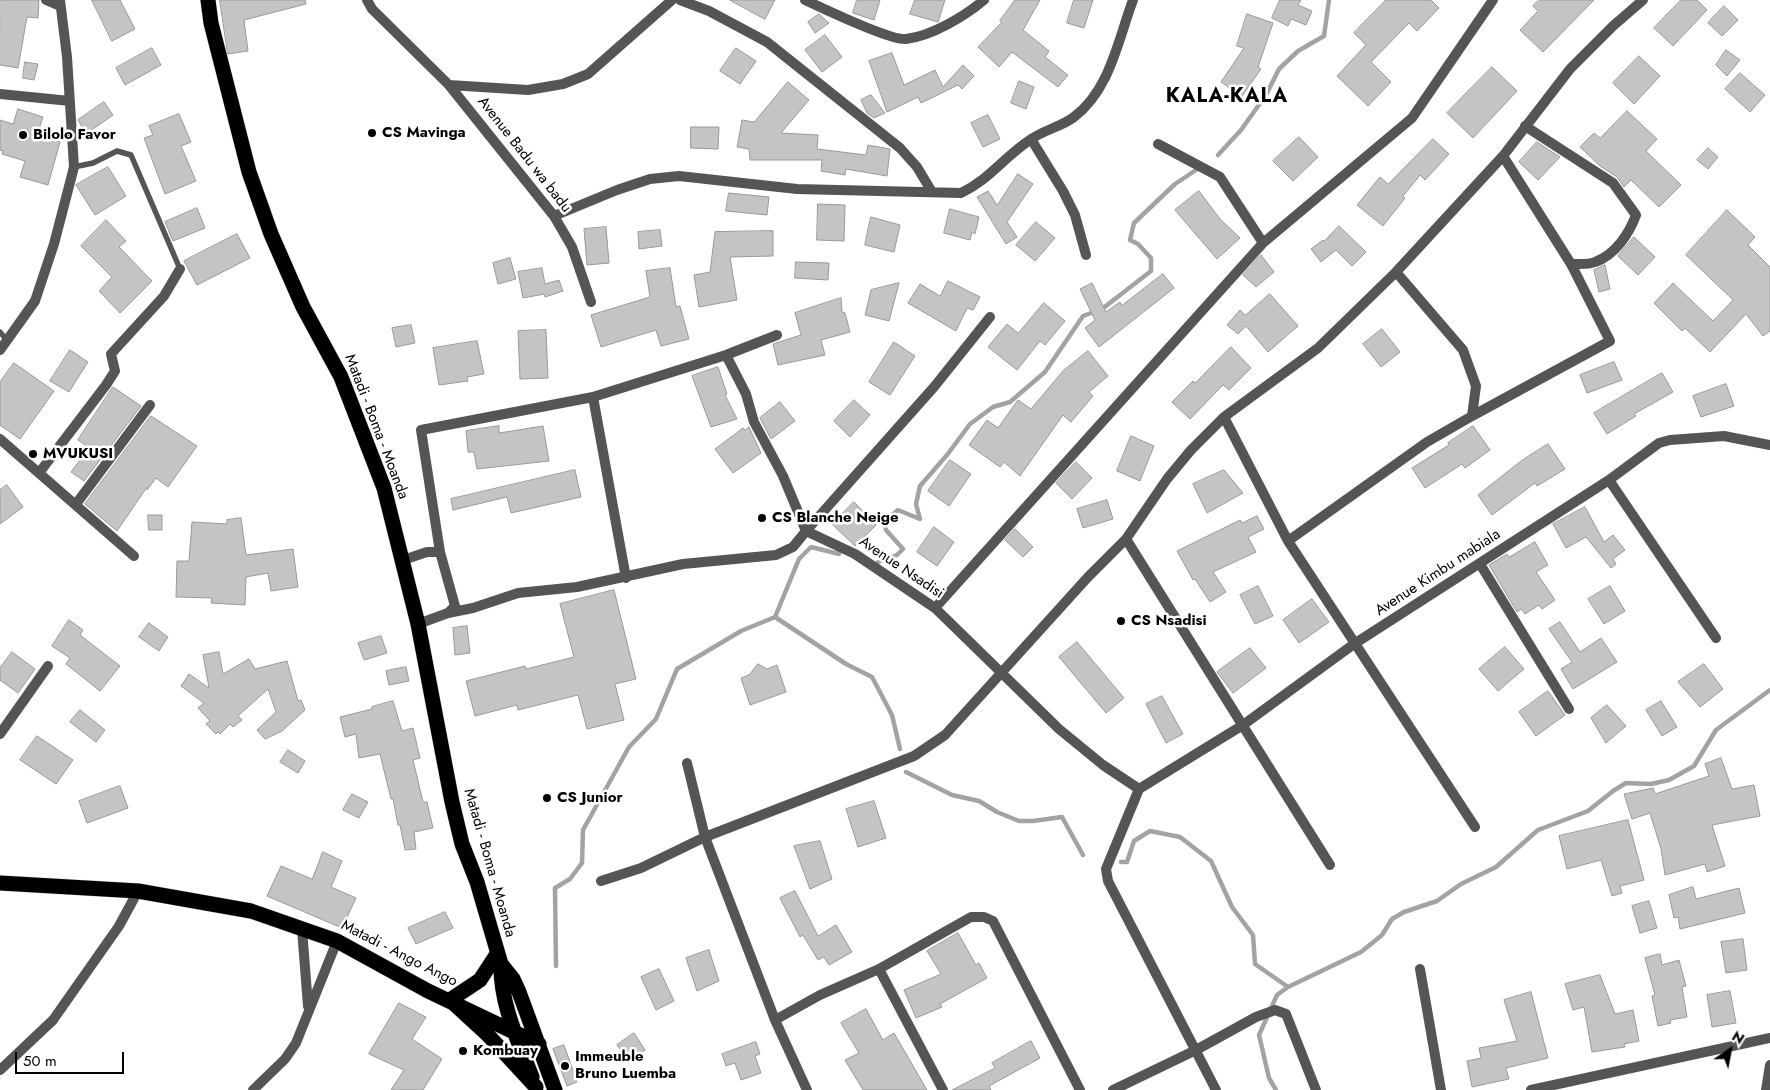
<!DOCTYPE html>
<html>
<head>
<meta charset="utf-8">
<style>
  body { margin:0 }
  #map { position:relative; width:1770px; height:1090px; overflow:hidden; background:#fff; font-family:Jost,sans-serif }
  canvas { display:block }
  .north { position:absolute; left:1705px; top:1025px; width:50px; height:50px; -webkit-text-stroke:4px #fff; paint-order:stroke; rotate:33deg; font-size:14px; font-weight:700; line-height:20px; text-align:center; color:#000 }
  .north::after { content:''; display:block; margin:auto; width:18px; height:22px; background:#000; clip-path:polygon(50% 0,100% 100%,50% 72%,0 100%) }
  .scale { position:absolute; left:15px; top:1052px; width:109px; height:22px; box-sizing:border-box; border:2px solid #000; border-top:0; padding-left:6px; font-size:15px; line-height:18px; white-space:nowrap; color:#000; -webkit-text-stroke:4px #fff; paint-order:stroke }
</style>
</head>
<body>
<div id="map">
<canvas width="1770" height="1090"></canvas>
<div class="north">N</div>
<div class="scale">50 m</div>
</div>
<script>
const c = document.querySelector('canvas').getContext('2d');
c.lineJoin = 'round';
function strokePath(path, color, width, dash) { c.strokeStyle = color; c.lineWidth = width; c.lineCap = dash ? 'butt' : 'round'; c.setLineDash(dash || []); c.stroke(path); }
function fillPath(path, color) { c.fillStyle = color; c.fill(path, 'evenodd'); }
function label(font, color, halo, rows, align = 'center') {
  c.font = font + ' Jost,sans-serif'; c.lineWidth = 5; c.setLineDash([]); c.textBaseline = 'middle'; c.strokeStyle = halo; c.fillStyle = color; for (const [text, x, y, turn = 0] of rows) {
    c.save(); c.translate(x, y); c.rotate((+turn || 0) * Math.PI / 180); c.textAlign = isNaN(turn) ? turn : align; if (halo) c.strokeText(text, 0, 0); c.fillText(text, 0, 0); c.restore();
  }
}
const stream = new Path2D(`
  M1218,155L1241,130L1266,95L1279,69L1298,51L1324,36L1329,0
  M878,562L897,555L903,549L886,530L884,522L898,510L920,519L916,504L920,486L947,455L970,424L993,407L1010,402L1045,372L1083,316L1102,309L1151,271V258L1138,244L1130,240L1134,223L1175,184L1199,168
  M775,617L799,559L811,547L839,554
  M906,772L952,795L979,801L997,812L1019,821H1033L1062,817L1083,855
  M1121,862H1127L1134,841L1150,831L1180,837L1211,861L1232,907L1253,935L1255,964L1288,987
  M556,966L555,888L570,879L582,863L583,830L629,747L656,719L677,669L741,631L775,617L846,664L872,677L892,715L900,749
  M1276,1090L1269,1078L1259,1035L1277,995L1288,987L1361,952L1382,935L1392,919L1404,912L1437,901L1461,884L1496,867L1538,830L1588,811L1613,791L1626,783L1651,784L1669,780L1694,766L1716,730L1770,690`);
const building = new Path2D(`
  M0,0H39L38,18L27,17L18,68L0,65Z
  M92,0H120L135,29L112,41Z
  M220,0H305L306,4L244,20L248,51L228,54Z
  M730,0H775L765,19Z
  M857,0H880L874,20L853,13Z
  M915,0H945L938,22L910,14Z
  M1015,0H1040L1023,30L1049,51L1045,57L1068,75L1058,87L1012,52L999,67L978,47L1002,22L1000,21Z
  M1074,0H1093L1084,28L1067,23Z
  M1280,0H1301L1298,5L1312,11L1306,25L1291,19L1288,26L1272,18Z
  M1386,0H1431L1439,8L1417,31L1409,23L1371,62L1391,82L1368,106L1337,76L1366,45L1354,33Z
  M1539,0H1594L1543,52L1520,30L1538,11L1533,6Z
  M1681,0H1697L1707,10L1673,46L1654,28Z
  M1724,6L1738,20L1722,36L1708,23Z
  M819,14L829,23L815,33L808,22Z
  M1247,14L1273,23L1258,67L1261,69L1242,96L1221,82L1244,48L1237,46Z
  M825,35L842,57L822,72L805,50Z
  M152,48L161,65L125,85L116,68Z
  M736,48L756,61L740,84L720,71Z
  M1726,50L1740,60L1727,76L1716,65Z
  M892,53L904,85L935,70L943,87L963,65L974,76L962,89L958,85L921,103L918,97L887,112L869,61Z
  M1639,56L1660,76L1634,104L1613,83Z
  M25,62L38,64L34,80L23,78Z
  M1492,67L1517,91L1473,138L1447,113Z
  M1740,73L1765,95L1750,112L1725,89Z
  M1019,81L1034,87L1026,109L1011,103Z
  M788,82L809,100L781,133L818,135L817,149L866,155L868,145L890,149L887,176L846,169L845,175L821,171L822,160H750L749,149L737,147L742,120L754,122Z
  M871,95L885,113L874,118L867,113L861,100Z
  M104,102L113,115L86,134L78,120Z
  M18,109L43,117L37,135L60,142L48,185L20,177L25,161L2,154L3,151L0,150V120L13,124Z
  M1627,111L1657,139L1646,151L1681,185L1659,207L1631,180L1624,187L1617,177L1600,166L1580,147L1594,133L1600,138Z
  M179,114L191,142L181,146L196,181L165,194L144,138L153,135L149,126Z
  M988,115L1000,139L983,147L971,123Z
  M691,127H719L718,149L691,148Z
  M1299,137L1318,157L1293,181L1273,161Z
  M1433,139L1449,154L1425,180L1420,175L1403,196L1405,198L1383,226L1357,205L1380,177L1388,184Z
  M1537,142L1560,157L1538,180L1519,162Z
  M1708,148L1718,157L1708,169L1697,160Z
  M108,167L126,196L95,215L76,185Z
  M1018,174L1033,184L1007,222L1017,237L1006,244L977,197L988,191L997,205Z
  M1199,191L1220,219L1240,238L1217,259L1175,210Z
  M729,193L769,197L767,215L726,211Z
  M818,204L845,205L844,241L817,240Z
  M197,208L205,228L173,241L165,222Z
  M950,209L979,217L975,234L972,232L970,240L944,233Z
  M1727,210L1755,237L1748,245L1770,267V331L1763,336L1746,314L1710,352L1685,328L1682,331L1654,303L1673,283L1713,321L1733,300L1686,255Z
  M871,217L900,225L894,252L865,245Z
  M106,220L126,241L119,247L152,281L120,313L99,291L112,277L81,246Z
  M1036,222L1055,238L1035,261L1016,245Z
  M1339,226L1366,252L1352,266L1336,250L1321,262L1311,249L1323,240L1324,241Z
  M606,227L609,263L587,265L584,229Z
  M660,230L662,246L639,249L638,232Z
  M773,231V256L730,257L737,300L699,307L694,275L710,272L715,232Z
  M237,234L250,258L197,285L184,261Z
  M1634,237L1655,257L1638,275L1618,256Z
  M1261,255L1274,272L1256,287L1243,275Z
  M510,258L516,279L498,284L493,263Z
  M796,262L829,263L828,280L795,278Z
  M1605,265L1610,289L1599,292L1594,270Z
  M542,268L545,284L559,280L563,291L545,297L544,294L523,298L518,272Z
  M670,268L676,307L680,306L689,339L661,346L656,330L601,347L591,315L650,297L646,271Z
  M1163,274L1174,288L1099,347L1085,328L1095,320L1080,289L1092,283L1106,312L1120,302L1122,305Z
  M948,281L980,297L973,310L967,308L956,331L908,303L920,284L940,296Z
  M899,283L889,321L865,315L871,290Z
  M1270,294L1298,326L1268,352L1246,326L1238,334L1227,325L1240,310L1245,315Z
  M841,298L842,312L845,313L850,332L821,340L825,355L778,365L773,344L801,335L795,313Z
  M1044,303L1065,321L1045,345L1040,341L1017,370L988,347L1007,324L1018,333Z
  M411,325L415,343L396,347L392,328Z
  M1382,329L1400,352L1381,367L1363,344Z
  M546,330L548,378L520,379L518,331Z
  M477,341L484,374L467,377L468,381L439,385L433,348Z
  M894,342L915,356L890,395L869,382Z
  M1231,347L1251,368L1229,390L1223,385L1190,419L1172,402L1193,381L1195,383Z
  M70,350L88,362L69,392L50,381Z
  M1088,351L1108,376L1089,392L1093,396L1071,422L1063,415L1020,476L1004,462L1000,467L969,445L987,420L998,428L1018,400L1031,409L1063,371Z
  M1614,362L1622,380L1587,393L1580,375Z
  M14,363L54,391L20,439L0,425V382Z
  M718,367L727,394L725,395L737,419L711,427L692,376Z
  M1662,373L1673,392L1634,414L1636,416L1607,434L1594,413Z
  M1726,384L1734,406L1701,417L1693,396Z
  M113,387L141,406L84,481L71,472L89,448L78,440Z
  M854,400L870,415L850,437L834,421Z
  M780,402L795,421L771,439L760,418Z
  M151,416L197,446L168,487L156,478L147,490V487L117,531L85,504Z
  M499,426V433L543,426L549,461L477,469L474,452H468L466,431Z
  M1473,426L1490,450L1465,468L1462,464L1425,488L1412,468L1449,445L1448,443Z
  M749,427L761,453L733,473L715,449L743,428L745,430Z
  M1131,436L1154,446L1140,481L1117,471Z
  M1548,444L1565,469L1537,486L1535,483L1492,515L1478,495L1521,461Z
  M950,460L971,474L949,506L928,491Z
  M1076,462L1092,478L1072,499L1056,483Z
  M575,470L581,497L511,513L507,497L453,510L451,499Z
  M1224,470L1243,493L1207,513L1193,484Z
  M7,485L23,507L0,524V490Z
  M1107,500L1113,519L1083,528L1077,509Z
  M854,502L876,525L855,546L832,524Z
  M1585,507L1604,542L1613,535L1625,550L1613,559L1616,564L1611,568L1586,537L1566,548L1553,524Z
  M148,515H162V530H149Z
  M1257,516L1264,529L1248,537L1256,552L1213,572L1226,592L1210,602L1195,579L1193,580L1177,551L1240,520L1242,523Z
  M241,518L246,555L293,549L298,587L271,591L268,573L246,577L245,605L211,603L212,598L176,597L177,561H189L192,522L227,524V520Z
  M934,527L954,542L937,566L917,552Z
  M1015,529L1033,547L1023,557L1005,540Z
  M1535,542L1548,565L1536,572L1555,600L1542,609L1539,605L1525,614L1521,609L1517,612L1489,565L1507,554L1509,557Z
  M1258,586L1273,616L1255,624L1240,595Z
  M1610,586L1625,611L1604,624L1588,599Z
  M614,590L636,679L615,684L624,720L587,729L578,695L518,710L517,705L475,716L466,681L525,666L526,669L574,657L560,604Z
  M1312,599L1329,622L1299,643L1283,620Z
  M69,620L83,630L80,635L120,666L100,691L66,664L70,658L52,646Z
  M1560,622L1580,652L1601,638L1617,662L1573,689L1561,669L1572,662L1549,629Z
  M149,623L168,637L159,651L139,637Z
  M467,626L470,653L455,655L453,628Z
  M381,636L387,653L364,660L358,643Z
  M1077,642L1124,698L1106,713L1059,657Z
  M1505,647L1524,669L1498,691L1479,669Z
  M1250,648L1266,668L1233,693L1217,672Z
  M12,652L35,669L18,693L0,680V668Z
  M219,652L223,674L249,659L255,669L287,661L298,701L301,700L305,710L282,731L265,739L257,730L276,712L268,689L238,716L242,720L233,727L230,724L220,734L218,732L216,734L206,724L210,721L198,708L204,703L181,686L189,674L209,688L203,655Z
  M758,664L767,669L777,665L786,692L750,705L741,678L749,675Z
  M1704,664L1723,689L1700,707L1678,682Z
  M406,667L409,681L389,685L386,671Z
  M1548,691L1565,715L1536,736L1519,712Z
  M1162,696L1183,734L1166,743L1146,704Z
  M393,701L402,731L413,728L420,758L413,760L423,802H427L433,828L414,832L416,849L405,850L400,825H398L393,799H391L380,754L359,758L356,734L345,737L340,717L372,709V707Z
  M1661,701L1677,727L1662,736L1646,710Z
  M1607,705L1626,726L1606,743L1591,718Z
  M80,710L105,730L96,742L70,722Z
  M37,736L73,760L56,784L20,760Z
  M288,750L305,761L298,773L280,762Z
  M1721,758L1732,789L1754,785L1760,816L1712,825L1725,866L1707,872L1705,864L1665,875L1661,849L1650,813L1632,819L1624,794L1653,788L1655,794L1709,776L1705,764Z
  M120,786L128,808L87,823L79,801Z
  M352,794L368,802L359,818L343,810Z
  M874,801L886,838L858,847L846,809Z
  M1628,820L1644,880L1620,886L1622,893L1612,896L1601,860L1567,869L1559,836Z
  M820,841L832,879L810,889L794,846Z
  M323,852L342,861L331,887L356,898L342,928L267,896L281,866L312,879Z
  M1693,887L1696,899L1739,888L1745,913L1680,929L1678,917L1674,918L1669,895Z
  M795,891L818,936L836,925L852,952L829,965L824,957L818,960L803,935L800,937L780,898Z
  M1649,901L1657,928L1640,933L1632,906Z
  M445,912L453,928L416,944L408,928Z
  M958,933L976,965L979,963L987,978L940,1004L942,1007L916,1018L904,990L941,974L927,951Z
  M1743,939L1747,970L1726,973L1721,942Z
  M709,950L719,981L697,991L686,958Z
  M1660,954L1662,965L1679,960L1686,986L1682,987L1687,1017L1670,1020L1671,1023L1658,1026L1652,996L1655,995L1645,958Z
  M659,969L674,1001L656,1010L641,977Z
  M1600,975L1615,1014L1633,1010L1639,1041L1624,1044L1625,1047L1592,1052L1584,1007L1573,1010L1565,984Z
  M1730,991L1736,1023L1712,1027L1707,995Z
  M1531,992L1548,1058L1506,1068L1509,1079L1472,1087L1467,1061L1481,1058L1479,1048L1517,1041L1504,1000Z
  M399,1003L426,1017L412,1039L442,1059L423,1090H391L404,1070L369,1054Z
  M866,1009L883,1040L894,1033L927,1090H863L845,1060L859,1053L841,1023Z
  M634,1033L645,1050L629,1061L617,1045Z
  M1031,1041L1040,1058L989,1086L991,1090H952L995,1068L992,1063Z
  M756,1042L760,1054L755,1056L761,1073L741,1080L735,1063L726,1066L722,1054Z
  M564,1045L577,1082L567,1086L553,1049Z`);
const lane = new Path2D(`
  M74,167L93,163L117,151L131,155L180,269
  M0,332L7,340`);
const street = new Path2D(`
  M46,0L60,6
  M367,0L372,9L449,85L528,90L563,84L588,74L672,0
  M680,0L709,11L767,42L900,148L917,167L932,192
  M805,0C822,8 891,41 906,39C932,36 965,16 984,0
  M449,85L554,216L572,247L591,302
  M0,94L70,101
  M1031,139L1063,191L1075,215L1086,255
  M1158,144L1220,177L1263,243
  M1503,156L1571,264C1578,264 1588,265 1595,262C1615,255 1629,234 1636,215L1613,183L1525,126
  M554,216L617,190L650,179L679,176L797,189L961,193C989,180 1005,156 1030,140C1043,130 1061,127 1074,117C1110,90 1118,40 1133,0
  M0,350L35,301L54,244L74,167L67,57L60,0
  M726,355L746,394L754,422L783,476L806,531L934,387L990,317
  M593,397L626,578
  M1472,416L1610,341L1571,264
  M1224,417L1288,541L1475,827
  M0,439L134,556
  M39,473L106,385L115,371L111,354L164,296L180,269
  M1609,480L1716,638
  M76,504L150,405
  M1126,539L1330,865
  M1288,541L1427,442L1472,416L1476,386L1463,350L1396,272
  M440,552L421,430L593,397L726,355L777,335
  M403,560L427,552H440L455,606L448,613L473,608L518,593L577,587L683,564L776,555L793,547L806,531L855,554L935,608L1059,729L1103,765L1139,789
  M1480,564L1569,709
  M935,608L1263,243L1412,118L1493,0
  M418,624L448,613
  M0,734L48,666
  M687,763L705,837L775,1020L807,1090
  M1139,789L1243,725L1354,644L1609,480L1659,443L1670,440L1724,436L1770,445
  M1139,789L1106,869L1108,881L1216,1090
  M601,881L641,868L705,837L914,756L945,735L1088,577L1126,539L1167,479L1191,450L1224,417L1318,348L1396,272L1503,156L1570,69L1613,26L1643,0
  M302,929L308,1006
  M879,969L943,1090
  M1420,969L1441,1090
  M775,1020L820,995L879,969L971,917H984L993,921L1080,1090
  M0,1070L53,1020L119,926L138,891
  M253,1090L285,1059L296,1043L337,941
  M1113,1090L1196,1050L1256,1017L1275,1010L1286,1014L1316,1090
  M1531,1090L1770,1038
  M1766,1090L1770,1065`);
const highway = new Path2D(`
  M208,0L211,23L249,172L271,234L303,307L341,377L384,488L418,624L452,802L462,844L477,882L501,964L513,979L519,992L555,1090
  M0,883L138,891L251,911L337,941L428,991L539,1044
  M497,954L480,980L450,1000L487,1034L536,1087
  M501,964C500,1003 518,1041 532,1077`);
const markers = [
  [372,133,5,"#000"],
  [23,135,5,"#000"],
  [33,454,5,"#000"],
  [762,518,5,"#000"],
  [1121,621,5,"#000"],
  [547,798,5,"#000"],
  [463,1051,5,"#000"],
  [565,1066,5,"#000"]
];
const poiNames = [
  ["CS Mavinga",382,133],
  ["Bilolo Favor",33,135],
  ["MVUKUSI",43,454],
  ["CS Blanche Neige",772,518],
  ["CS Nsadisi",1131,621],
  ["CS Junior",557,798],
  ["Kombuay",473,1051],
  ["Immeuble",575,1057],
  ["Bruno Luemba",575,1074]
];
const streetNames = [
  ["Avenue Badu wa badu",524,155,52],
  ["Matadi - Boma - Moanda",376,427,69],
  ["Avenue Nsadisi",901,568,34],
  ["Avenue Kimbu mabiala",1438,573,-33],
  ["Matadi - Boma - Moanda",489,863,74],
  ["Matadi - Ango Ango",399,954,27]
];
const districtNames = [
  ["KALA-KALA",1227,97]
];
strokePath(stream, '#a3a3a3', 4.5);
fillPath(building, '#c4c4c4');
strokePath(building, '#999', 1);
strokePath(highway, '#dbdbdb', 16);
strokePath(lane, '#555', 5.5);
strokePath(street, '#555', 10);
strokePath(highway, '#000', 15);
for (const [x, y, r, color] of markers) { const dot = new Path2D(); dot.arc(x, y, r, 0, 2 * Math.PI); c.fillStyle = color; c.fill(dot); strokePath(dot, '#fff', 2); }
label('bold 15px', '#000', '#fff', poiNames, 'left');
label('15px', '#000', '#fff', streetNames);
c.letterSpacing = '1px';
label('bold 20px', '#000', '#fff', districtNames);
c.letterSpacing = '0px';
</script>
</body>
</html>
